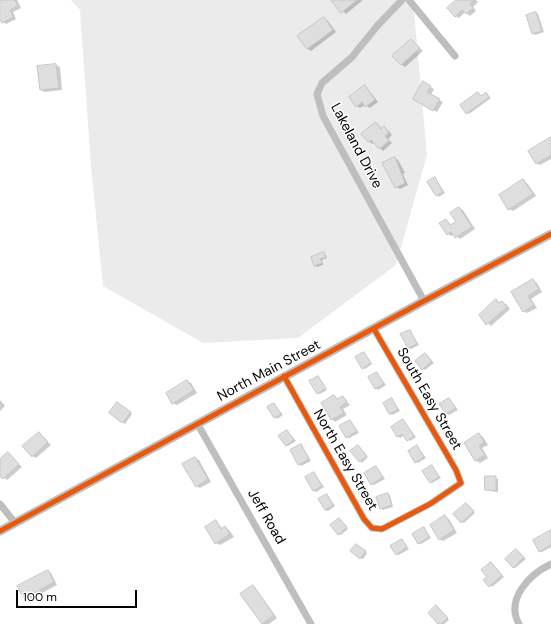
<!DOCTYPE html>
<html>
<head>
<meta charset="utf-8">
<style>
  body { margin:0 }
  #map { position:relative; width:551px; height:624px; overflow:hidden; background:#fff; font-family:"DM Sans",sans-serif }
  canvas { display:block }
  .scale { position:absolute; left:16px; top:590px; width:121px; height:18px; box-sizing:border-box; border:2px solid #000; border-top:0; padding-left:5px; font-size:12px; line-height:14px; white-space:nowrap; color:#000; -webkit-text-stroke:3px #fff; paint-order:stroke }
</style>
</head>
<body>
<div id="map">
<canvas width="551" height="624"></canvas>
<div class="scale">100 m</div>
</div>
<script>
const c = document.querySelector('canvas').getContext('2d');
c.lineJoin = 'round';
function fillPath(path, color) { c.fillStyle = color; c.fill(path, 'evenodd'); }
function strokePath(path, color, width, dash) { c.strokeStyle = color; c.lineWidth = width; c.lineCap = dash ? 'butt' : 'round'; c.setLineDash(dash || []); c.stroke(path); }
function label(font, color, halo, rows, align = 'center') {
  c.font = font + ' "DM Sans",sans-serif'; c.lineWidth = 3; c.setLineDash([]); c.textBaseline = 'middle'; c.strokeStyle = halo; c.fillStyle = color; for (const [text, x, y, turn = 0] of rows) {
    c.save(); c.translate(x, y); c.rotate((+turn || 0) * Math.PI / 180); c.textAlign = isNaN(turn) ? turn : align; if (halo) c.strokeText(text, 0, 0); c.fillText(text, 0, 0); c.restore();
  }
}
const green = new Path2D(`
  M71,0H413L427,155L396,265L298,338L203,343L103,286L91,166L80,10Z`);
const shadow = new Path2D(`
  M17,0L21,8L13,12L16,19L6,24L3,22L0,16V1Z
  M332,0H363L346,14Z
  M457,0H476L478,2L473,7L476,11L470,16L465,12L459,18L455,16Z
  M536,13L538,14L544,32L535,35L533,33Z
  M324,18L328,21L336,32L311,51L307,48Z
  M411,40L423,51L405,67L401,64Z
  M56,65L60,67L62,90L44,92L41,89L38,67Z
  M424,83L434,89L431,95L443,102L437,112L414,99Z
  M365,86L368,89L378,102L370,108L365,105L360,108L357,106Z
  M478,93L482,96L486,93L491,98L469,114L467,113Z
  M376,123L383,129L384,128L388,130L392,135L388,139L392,143L383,151L374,142L372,144L369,141Z
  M551,138V159L540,165L536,163Z
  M395,158L398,160L405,173L403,174L408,185L400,189L396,187Z
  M435,178L445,193L439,197L437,195Z
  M523,181L527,183L536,196L513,211L509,209Z
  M459,208L463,210L475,229L460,239L454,234L451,236L448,234L446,220L452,226L457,222Z
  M324,253L327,258L322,260L323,265L317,267L315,266Z
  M533,280L537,283L542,292L531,299L537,308L527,313L524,311L513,293Z
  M496,301L506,304L510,309L491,326L480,315Z
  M410,331L419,345L411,349L408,348Z
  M364,353L372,364L365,369L363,368Z
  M427,355L434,363L425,370L423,369Z
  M377,373L386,385L378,390L376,388Z
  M318,377L327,390L320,394L318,393Z
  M187,381L191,383L197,393L177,405L173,403Z
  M334,396L339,399L343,397L350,405L343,409L347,415L335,422L332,419Z
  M392,399L400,411L392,415L390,414Z
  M449,399L458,410L449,415L447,414Z
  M0,400L5,406L0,411Z
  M120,404L132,414L125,424L110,413Z
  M274,404L283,415L277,419L268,408Z
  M403,420L416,437L410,441L404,435L400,438L398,436Z
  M350,421L359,433L349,438L346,437Z
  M287,431L296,441L288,446L286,445Z
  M39,433L51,445L36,458L33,456Z
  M479,435L483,437L488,445L482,448L488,458L480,463L476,461L465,443Z
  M301,445L311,461L301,466L299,464Z
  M417,446L426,458L418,463L416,462Z
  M360,448L368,457L362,463L360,461Z
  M8,453L22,467L7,480L0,474V461Z
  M195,458L199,460L211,482L200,488L196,486Z
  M432,466L441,478L432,483L430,482Z
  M376,467L385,479L374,485L372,484Z
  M314,473L324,487L316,492L313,490Z
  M486,477L498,479V492L486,490Z
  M387,494L390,495L393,507L383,510L381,508Z
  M327,495L335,506L328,511L325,510Z
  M466,504L475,513L464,523L462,522Z
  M445,517L449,519L457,533L443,541L439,539Z
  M339,519L348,529L341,535L338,534Z
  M216,522L223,529L225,527L229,530L234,537L220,545L216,543Z
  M424,528L431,538L421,544L418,543Z
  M551,531V547L542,552L540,551Z
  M402,540L409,549L399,555L397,554Z
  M358,546L367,553L363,559L361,558Z
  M517,550L526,559L515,568L513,567Z
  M493,565L504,577L492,587L485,580L488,577Z
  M48,571L51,573L57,585L29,600L25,598Z
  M253,586L256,589L277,618L269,624H263L241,595Z
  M439,608L449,620L444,624H439Z`);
const building = new Path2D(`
  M0,0H15L18,6L10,10L13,17L2,23L0,19Z
  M331,0H357L341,13Z
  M456,0H474L470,4L473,8L466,14L462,10L455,17L447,8Z
  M536,12L542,31L532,34L526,15Z
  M324,17L333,30L307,49L297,36Z
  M411,39L420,48L401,65L392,56Z
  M56,64L59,88L40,90L37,66Z
  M423,81L431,86L427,92L440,99L433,111L413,99Z
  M365,85L375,100L365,107L362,102L356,107L349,97Z
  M478,92L481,96L486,92L489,97L466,114L460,105Z
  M376,122L381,129L384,126L389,133L385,136L389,141L379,149L371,140L368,142L361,134Z
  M551,137V155L536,164L528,151Z
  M395,157L405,183L395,188L382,163Z
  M435,177L443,192L436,196L427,182Z
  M523,179L533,194L508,210L499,195Z
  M459,207L472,227L455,238L451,232L447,235L439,223L446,219L450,225L456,222L450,213Z
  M324,252L326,257L320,259L322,263L314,266L311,257Z
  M533,279L539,289L528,296L534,305L523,312L511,292Z
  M496,299L499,303L502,301L507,307L486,325L479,315Z
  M410,330L417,344L408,348L400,334Z
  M364,352L371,363L362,369L355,357Z
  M425,353L432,361L422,370L415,361Z
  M377,372L384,384L375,389L368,377Z
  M318,376L326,388L317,394L309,381Z
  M187,380L194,390L172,404L166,393Z
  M334,395L337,399L343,396L347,402L340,407L344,413L331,420L321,403Z
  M392,398L398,410L389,414L383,403Z
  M449,398L456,408L446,414L439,404Z
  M117,402L131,412L122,423L109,413Z
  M274,403L281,414L274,418L267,407Z
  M403,419L414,436L407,441L402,434L397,437L391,427Z
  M350,420L357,431L346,438L339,426Z
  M287,430L294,440L286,446L278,436Z
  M39,432L48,442L32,457L22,446Z
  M479,433L484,442L479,446L485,455L475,461L464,443Z
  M301,444L309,459L298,465L290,450Z
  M358,445L367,456L359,462L350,451Z
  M417,445L424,457L415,463L408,451Z
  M8,452L19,464L3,479L0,476V459Z
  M195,457L208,479L196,487L182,464Z
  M432,465L439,477L430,483L422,471Z
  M376,466L383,477L371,485L364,473Z
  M314,472L322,486L313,491L305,477Z
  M485,476H496V491L485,490Z
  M388,493L392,505L380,509L376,497Z
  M327,494L333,505L325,510L318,499Z
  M466,503L474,511L461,523L453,514Z
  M445,515L454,530L439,540L430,525Z
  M339,518L347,527L338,535L330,525Z
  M216,520L221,529L225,526L230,534L215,544L205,527Z
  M424,527L429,537L418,544L412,534Z
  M551,530V545L539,552L533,540Z
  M402,539L407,547L396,555L390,546Z
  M356,544L366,551L360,559L350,551Z
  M516,549L524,557L513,568L505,559Z
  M491,562L502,575L489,587L483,580L487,577L481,570Z
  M48,570L54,582L24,599L17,586Z
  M253,585L274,615L262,624L240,594Z
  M436,605L448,618L441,624H438L428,613Z`);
const minor = new Path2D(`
  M402,0L378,25L352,57L322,83L317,94L323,116L424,301
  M409,0L455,56
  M284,376L364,519L372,528L382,529L430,504L461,483L456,470L374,329
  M197,423L311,624
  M0,504L15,523
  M519,624C505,599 530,574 551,564`);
const tertiary = new Path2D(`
  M0,531L424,301L551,234`);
const cycleway = new Path2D(`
  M284,376L364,519L372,528L382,529L430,504L461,483L456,470L374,329
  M0,531L424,301L551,234`);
const streetNames = [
  ["Lakeland Drive",356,146,62],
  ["North Main Street",269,371,-28],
  ["South Easy Street",429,399,60],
  ["North Easy Street",345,460,60],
  ["Jeff Road",266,517,60]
];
fillPath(green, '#ebebeb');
fillPath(shadow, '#0003');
fillPath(building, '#dedede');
strokePath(building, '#c6c6c6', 1);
strokePath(minor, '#bebebe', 7);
strokePath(tertiary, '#bebebe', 9);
strokePath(cycleway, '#e8590c', 5);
label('14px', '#000', '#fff', streetNames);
</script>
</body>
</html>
